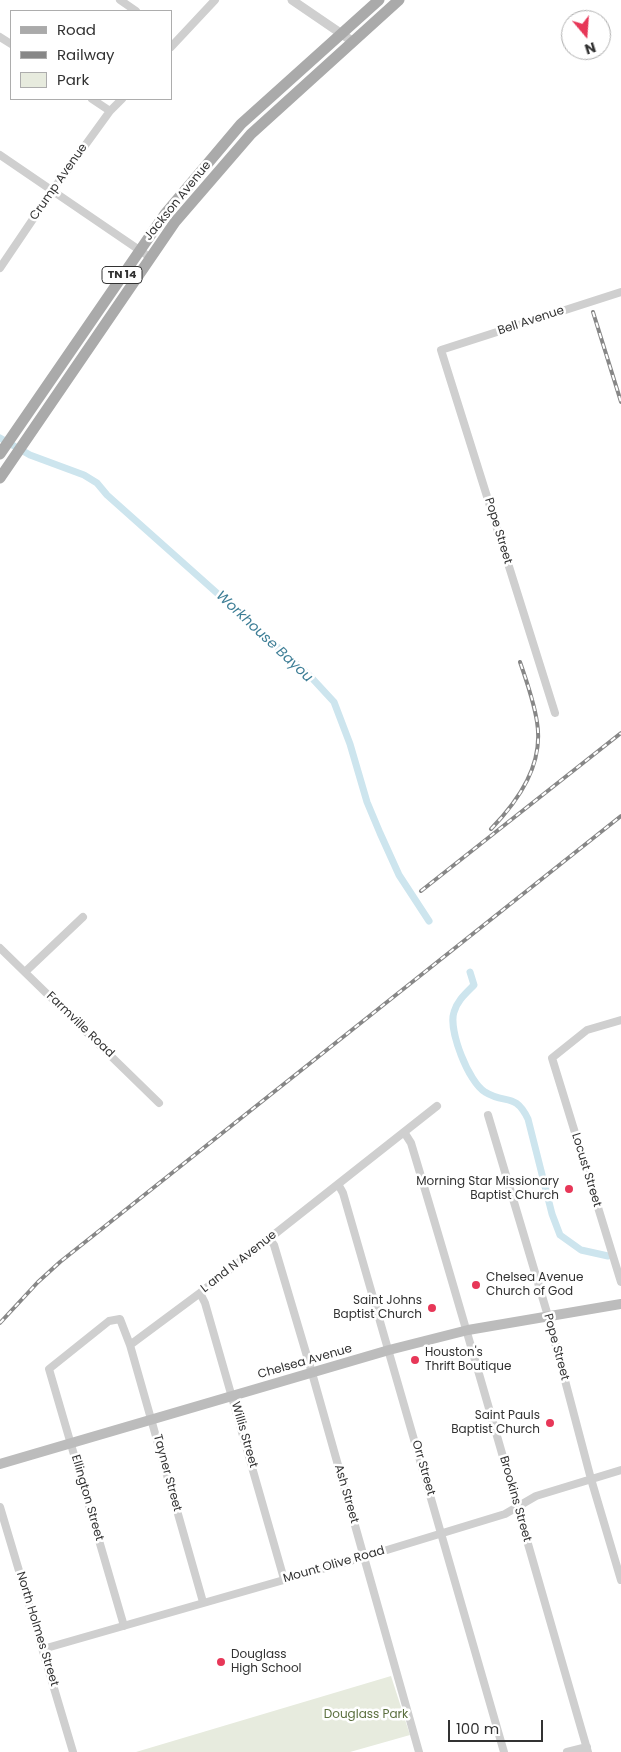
<!DOCTYPE html>
<html>
<head>
<meta charset="utf-8">
<style>
  body { margin:0 }
  #map { position:relative; width:621px; height:1752px; overflow:hidden; background:#fff; font-family:Poppins,sans-serif }
  canvas { display:block }
  .legend { position:absolute; left:10px; top:10px; width:162px; height:90px; box-sizing:border-box; background:#fff; border:1px solid #adadad; margin:0; padding:6px 9px; list-style:none; font-size:15px; color:#323232 }
  .legend li { display:flex; align-items:center; gap:10px; height:25px }
  .legend b { width:25px; border:1px solid #adadad }
  .north { position:absolute; left:561px; top:10px; width:50px; height:50px; box-sizing:border-box; background:#fff; border:1px solid #adadad; border-radius:50%; rotate:162deg; font-size:14px; font-weight:700; line-height:20px; text-align:center; color:#323232 }
  .north::after { content:''; display:block; margin:auto; width:18px; height:22px; background:#e73758; clip-path:polygon(50% 0,100% 100%,50% 72%,0 100%) }
  .scale { position:absolute; left:448px; top:1720px; width:95px; height:22px; box-sizing:border-box; border:2px solid #323232; border-top:0; padding-left:6px; font-size:15px; line-height:18px; white-space:nowrap; color:#323232; -webkit-text-stroke:4px #fff; paint-order:stroke }
</style>
</head>
<body>
<div id="map">
<canvas width="621" height="1752"></canvas>
<ul class="legend">
<li><b style="height:6px;background:#aaa"></b>Road</li>
<li><b style="height:6px;background:#878787"></b>Railway</li>
<li><b style="height:14px;background:#e7ebde"></b>Park</li>
</ul>
<div class="north">N</div>
<div class="scale">100 m</div>
</div>
<script>
const c = document.querySelector('canvas').getContext('2d');
c.lineJoin = 'round';
function fillPath(path, color) { c.fillStyle = color; c.fill(path, 'evenodd'); }
function strokePath(path, color, width, dash) { c.strokeStyle = color; c.lineWidth = width; c.lineCap = dash ? 'butt' : 'round'; c.setLineDash(dash || []); c.stroke(path); }
function label(font, color, halo, rows, align = 'center') {
  c.font = font + ' Poppins,sans-serif'; c.lineWidth = 5; c.setLineDash([]); c.textBaseline = 'middle'; c.strokeStyle = halo; c.fillStyle = color; for (const [text, x, y, turn = 0] of rows) {
    c.save(); c.translate(x, y); c.rotate((+turn || 0) * Math.PI / 180); c.textAlign = isNaN(turn) ? turn : align; if (halo) c.strokeText(text, 0, 0); c.fillText(text, 0, 0); c.restore();
  }
}
const green = new Path2D(`
  M391,1676L410,1735L350,1752H136Z`);
const canal = new Path2D(`
  M0,438L30,455L84,475L97,483L107,495L310,676L334,702L350,744L367,802L380,833L399,875L429,921
  M470,972L474,985C465,994 457,1001 454,1012C448,1030 469,1083 485,1092C506,1105 515,1092 528,1119L552,1214L560,1235L581,1250L608,1256`);
const minor = new Path2D(`
  M120,0L136,11
  M0,37L11,44
  M171,47L215,0
  M92,99L110,111
  M0,155L151,258
  M0,268L52,191L110,111L122,99
  M555,713L441,350L621,292
  M0,948L159,1103
  M25,972L83,917
  M621,1020L587,1030L552,1058L621,1282
  M488,1115L548,1316L591,1479L621,1580
  M404,1132L411,1143C472,1345 529,1549 588,1752
  M338,1184L343,1193L504,1752
  M269,1238L274,1245L312,1373L419,1752
  M200,1293L205,1303L284,1579
  M130,1345L200,1293L437,1106
  M0,1507L73,1752
  M124,1626L49,1369L109,1321L120,1319L130,1345L203,1602
  M43,1649L364,1557L505,1514L536,1496L621,1470
  M567,1752L587,1747`);
const tertiary = new Path2D(`
  M292,0L352,41`);
const secondary = new Path2D(`
  M0,1464L389,1350L468,1330L621,1304`);
const primary = new Path2D(`
  M0,454L165,214L241,124L379,0
  M0,478L175,222L251,134L399,0`);
const rail = new Path2D(`
  M593,312L621,402
  M491,829C519,800 544,764 537,722C534,702 527,682 520,662
  M421,891L621,733
  M0,1323L38,1282L60,1262L621,816`);
const markers = [
  [569,1189,5,"#e73758"],
  [476,1285,5,"#e73758"],
  [432,1308,5,"#e73758"],
  [415,1360,5,"#e73758"],
  [550,1423,5,"#e73758"],
  [221,1662,5,"#e73758"]
];
const shields = [
  [122,275,40]
];
const shieldNames = [
  ["TN 14",122,275]
];
const streetNames = [
  ["Crump Avenue",59,182,-55],
  ["Jackson Avenue",178,201,-51],
  ["Bell Avenue",531,321,-18],
  ["Pope Street",498,531,73],
  ["Farmville Road",80,1025,44],
  ["Locust Street",586,1170,73],
  ["L and N Avenue",239,1262,-38],
  ["Pope Street",556,1347,75],
  ["Chelsea Avenue",305,1362,-16],
  ["Willis Street",244,1435,74],
  ["Orr Street",423,1468,74],
  ["Tayner Street",167,1473,75],
  ["Ash Street",346,1494,74],
  ["Ellington Street",87,1498,74],
  ["Brookins Street",515,1499,74],
  ["Mount Olive Road",334,1565,-16],
  ["North Holmes Street",37,1629,73]
];
const poiNames = [
  ["Morning Star Missionary",559,1182],
  ["Baptist Church",559,1196],
  ["Chelsea Avenue",486,1278,"left"],
  ["Church of God",486,1292,"left"],
  ["Saint Johns",422,1301],
  ["Baptist Church",422,1315],
  ["Houston's",425,1353,"left"],
  ["Thrift Boutique",425,1367,"left"],
  ["Saint Pauls",540,1416],
  ["Baptist Church",540,1430],
  ["Douglass",231,1655,"left"],
  ["High School",231,1669,"left"]
];
const parkNames = [
  ["Douglass Park",366,1715]
];
const waterNames = [
  ["Workhouse Bayou",264,637,43]
];
fillPath(green, '#e7ebde');
strokePath(canal, '#cde5ee', 7);
strokePath(minor, '#cfcfcf', 8);
strokePath(tertiary, '#cfcfcf', 9);
strokePath(secondary, '#bcbcbc', 10);
strokePath(primary, '#aaa', 11);
strokePath(rail, '#878787', 4);
strokePath(rail, '#fff', 2, [5.5]);
for (const [x, y, r, color] of markers) { const dot = new Path2D(); dot.arc(x, y, r, 0, 2 * Math.PI); c.fillStyle = color; c.fill(dot); strokePath(dot, '#fff', 2); }
for (const [x, y, w] of shields) { const box = new Path2D(); box.roundRect(x - w / 2, y - 8.5, w, 17, 4); c.fillStyle = '#fff'; c.fill(box); strokePath(box, '#323232', 1); }
label('bold 11px', '#323232', null, shieldNames);
label('12px', '#323232', '#fff', streetNames);
label('12px', '#323232', '#fff', poiNames, 'right');
label('12px', '#5b6f3e', '#fff', parkNames);
label('italic 14px', '#3e7e96', '#fff', waterNames);
</script>
</body>
</html>
